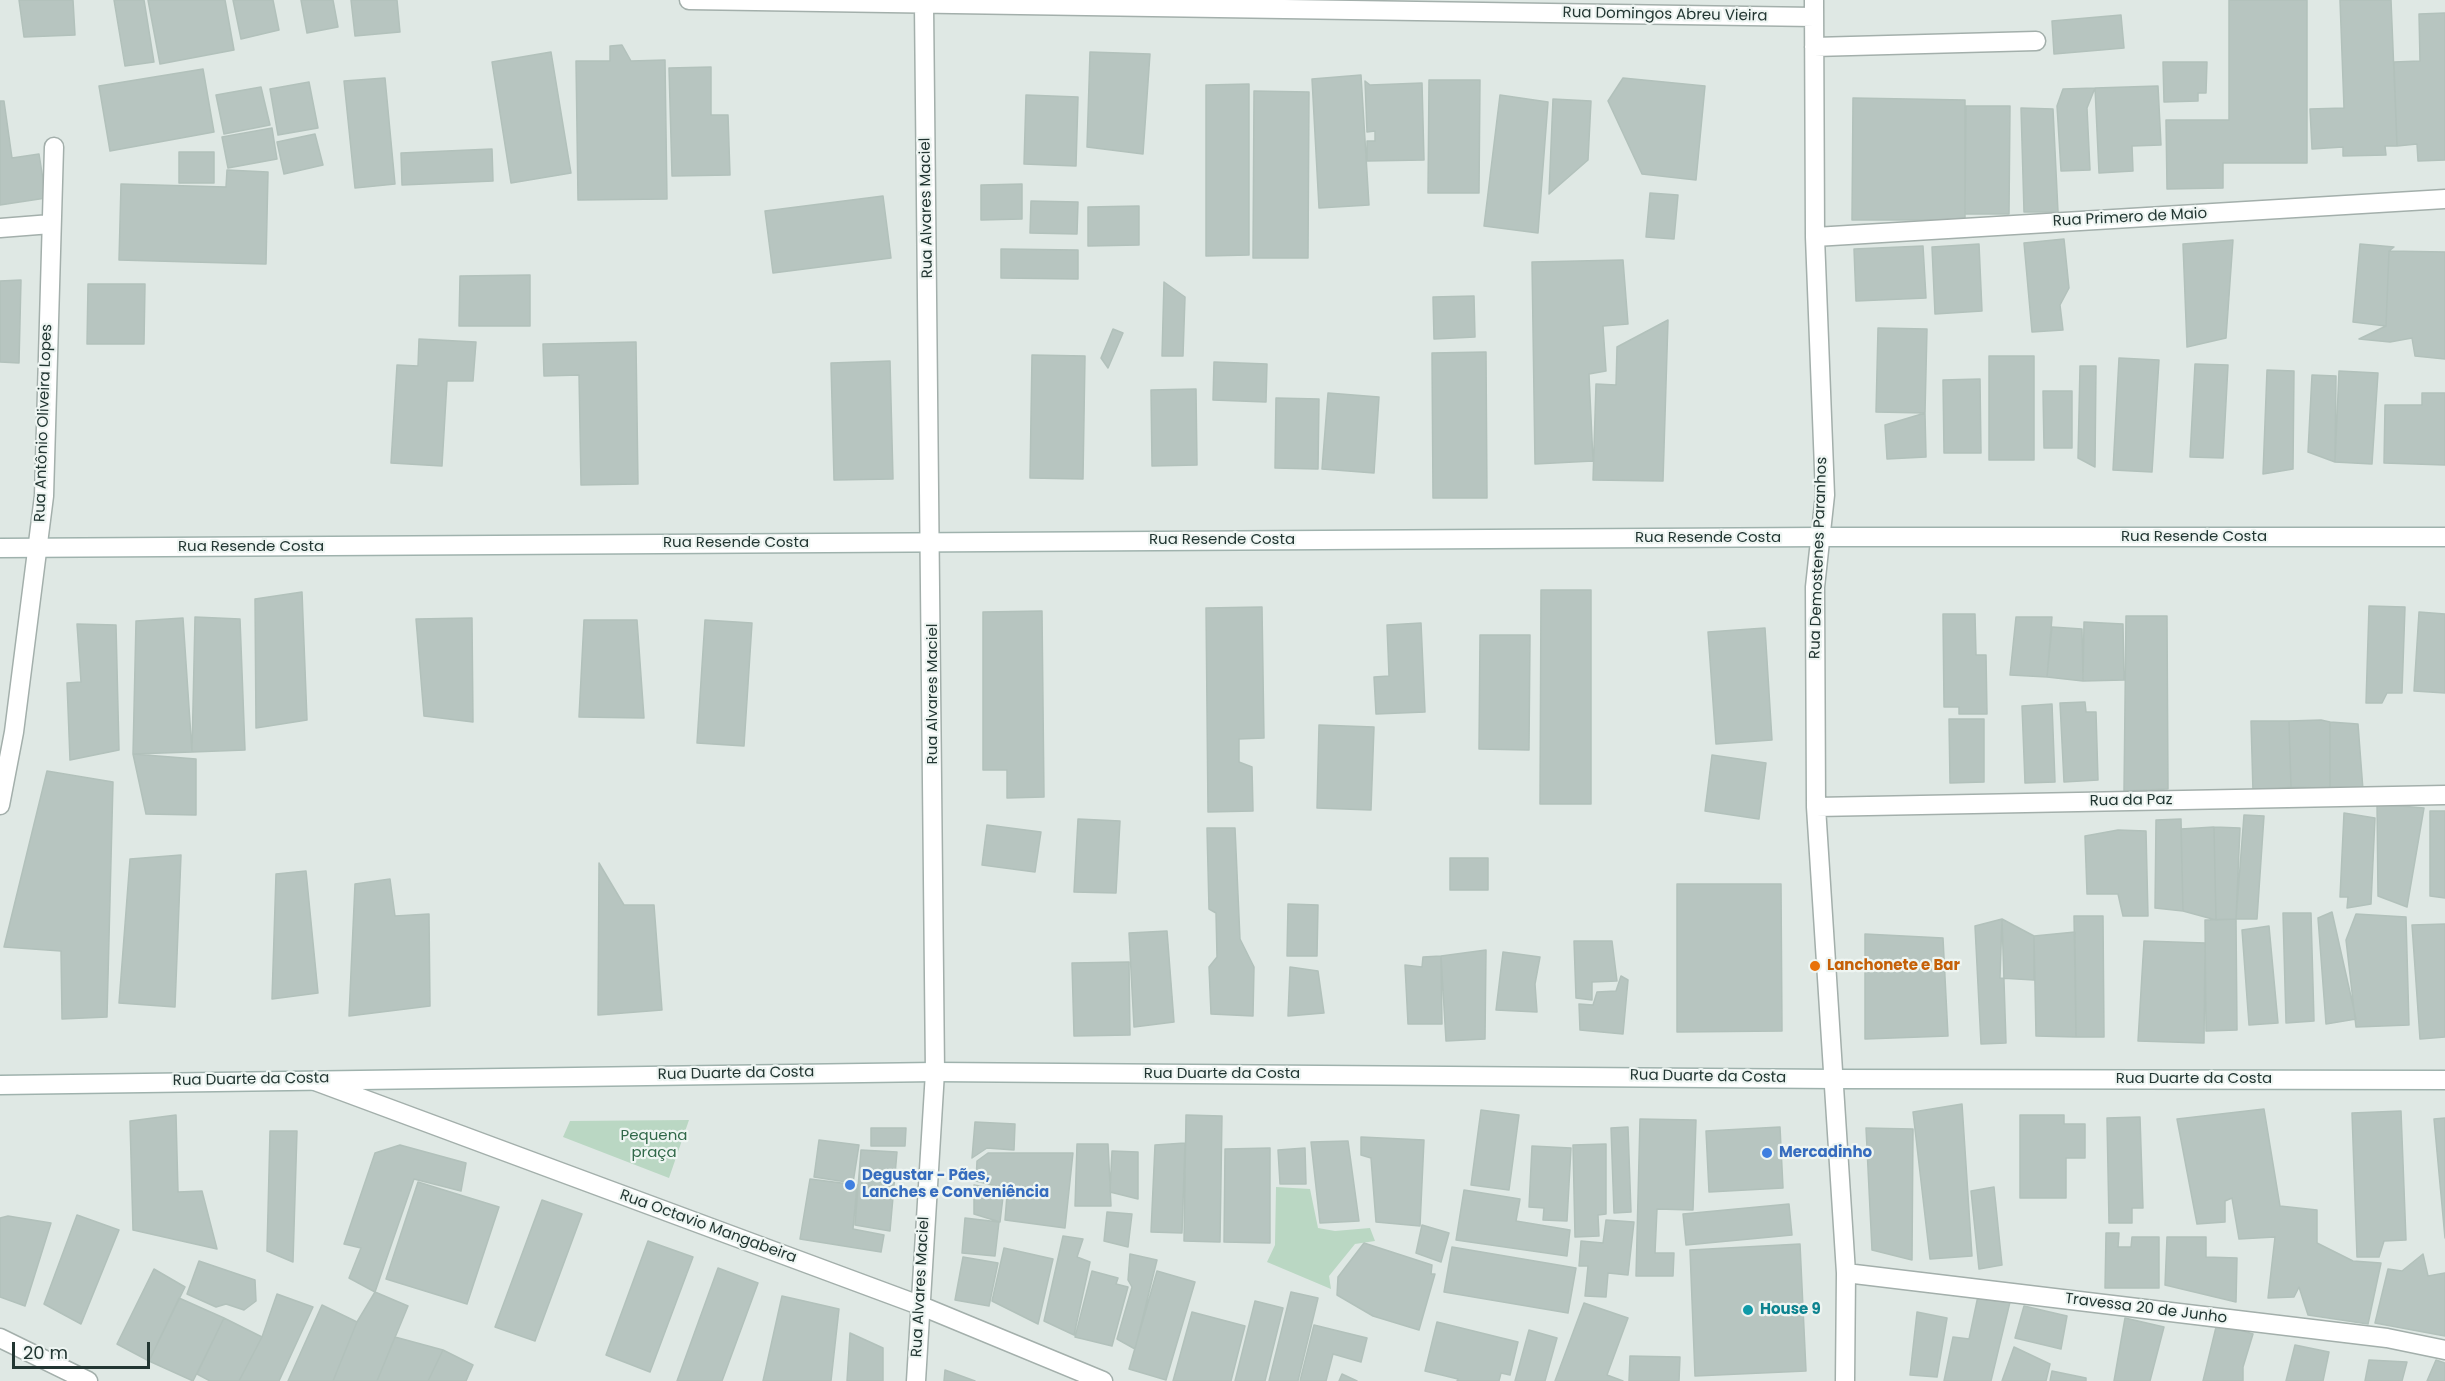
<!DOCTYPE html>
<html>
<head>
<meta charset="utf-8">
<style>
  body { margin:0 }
  #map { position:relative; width:2445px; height:1381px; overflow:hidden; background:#dfe8e4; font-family:Poppins,sans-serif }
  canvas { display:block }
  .scale { position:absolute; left:12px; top:1342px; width:138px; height:27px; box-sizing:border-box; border:3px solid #223632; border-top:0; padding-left:8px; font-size:18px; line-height:21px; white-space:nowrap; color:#223632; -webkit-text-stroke:4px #eef5f2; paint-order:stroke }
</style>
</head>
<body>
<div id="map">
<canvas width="2445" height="1381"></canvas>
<div class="scale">20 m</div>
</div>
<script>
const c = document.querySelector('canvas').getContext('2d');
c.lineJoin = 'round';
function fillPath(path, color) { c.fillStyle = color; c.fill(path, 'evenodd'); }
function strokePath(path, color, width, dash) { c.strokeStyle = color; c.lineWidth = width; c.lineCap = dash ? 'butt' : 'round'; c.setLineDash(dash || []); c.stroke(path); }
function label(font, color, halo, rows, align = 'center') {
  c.font = font + ' Poppins,sans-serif'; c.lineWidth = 4.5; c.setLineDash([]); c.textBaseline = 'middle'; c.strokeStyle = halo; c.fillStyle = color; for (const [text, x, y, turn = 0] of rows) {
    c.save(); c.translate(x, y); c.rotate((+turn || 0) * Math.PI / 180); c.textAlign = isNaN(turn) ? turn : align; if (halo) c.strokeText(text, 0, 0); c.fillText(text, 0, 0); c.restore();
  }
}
const green = new Path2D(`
  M689,1120L669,1178L563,1137L570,1121Z
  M1276,1187L1310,1189L1318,1228L1335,1231L1370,1228L1375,1241L1355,1244L1329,1276L1331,1289L1267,1262L1275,1245Z`);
const building = new Path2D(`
  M19,0H73L75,35L24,37Z
  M114,0H144L154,62L125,66Z
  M148,0H225L234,50L160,64Z
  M233,0H273L279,30L241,39Z
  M301,0H333L338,27L307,33Z
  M351,0H397L400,32L355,36Z
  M2229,0H2307V163H2223V188L2167,189L2166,120H2229Z
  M2340,0H2391L2397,146H2385L2386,155L2343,156V147L2312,149L2310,109L2344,108Z
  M2445,13V160L2418,161L2417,144L2397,146L2394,62L2420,61L2419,14Z
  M2121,15L2124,48L2054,54L2052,21Z
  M622,45L631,61L665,60L667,199L578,200L576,61H610V46Z
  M551,52L571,173L511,183L492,62Z
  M1090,52L1150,54L1143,154L1087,147Z
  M2163,62H2207L2206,93H2198V101L2164,102Z
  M711,67V115H728L730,175L672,176L669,68Z
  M203,69L214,132L110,151L99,86Z
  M1361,75L1369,205L1319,208L1312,79Z
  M385,78L395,184L355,188L344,81Z
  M1623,78L1705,86L1696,180L1642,174L1608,101Z
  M1429,80H1480L1479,193H1428Z
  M1365,81L1370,85L1422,83L1424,160L1367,161V141H1375V131L1367,132Z
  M309,82L318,128L278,135L270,89Z
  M1249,84V255L1206,256V85Z
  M2158,86L2161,145L2132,146L2133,171L2099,173L2095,88Z
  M261,87L270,125L224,134L216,95Z
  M2095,88L2087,108L2090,170L2061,171L2057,106L2063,89Z
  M1254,91L1309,92L1308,258H1253Z
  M1026,95L1078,97L1076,166L1024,164Z
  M1500,95L1548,102L1538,233L1484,226Z
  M1853,98L1965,100V220H1852Z
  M1553,99L1591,101L1588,160L1549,194Z
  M0,101H4L12,158L39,154L46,198L0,205Z
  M1966,106H2010L2009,214H1965Z
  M2021,108L2053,109L2058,212H2024Z
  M272,128L277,159L228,168L222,137Z
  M315,134L323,165L284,174L277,142Z
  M492,149L493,181L402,185L401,153Z
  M179,152H214V183H179Z
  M227,170L268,172L266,264L119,260L121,184L226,187Z
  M1022,184V219L981,220V185Z
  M1650,193L1678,195L1674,239L1646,237Z
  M883,196L891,258L773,273L765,211Z
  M1031,201L1078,202L1077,234L1030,233Z
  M1139,206V245L1088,246V207Z
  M2064,239L2069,288L2060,305L2063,330L2032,332L2024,243Z
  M2233,240L2226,338L2187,347L2183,244Z
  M1979,244L1982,311L1935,314L1932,247Z
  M2360,244L2394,247L2389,251L2386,326L2353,322Z
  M1923,246L1926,298L1856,301L1854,249Z
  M1001,249L1078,250V279L1001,278Z
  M2389,251L2445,252V359L2415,356L2412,338L2390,342L2359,339L2386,326Z
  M1623,260L1628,324L1603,326L1606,371L1589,374L1593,461L1535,464L1532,262Z
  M530,275V326H459L460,276Z
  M21,280L19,363L0,362V281Z
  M1164,282L1185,297L1183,356H1162Z
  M88,284H145L144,344H87Z
  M1474,296L1475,337L1434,339L1433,297Z
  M1668,320L1663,481L1593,480L1596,384L1616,385L1617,347Z
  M1878,328L1927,329L1925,413L1876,412Z
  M1113,329L1123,333L1108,368L1101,358Z
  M419,339L476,342L473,381H447L442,466L391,463L397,365L418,366Z
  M636,342L638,484L581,485L579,375L544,376L543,344Z
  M1486,352L1487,498H1433L1432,353Z
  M1032,355L1085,356L1083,479L1030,478Z
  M1989,356H2034V460H1989Z
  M2119,358L2159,360L2152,472L2113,470Z
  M890,361L893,479L834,480L831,363Z
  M1214,362L1267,364L1266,402L1213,400Z
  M2195,364L2228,365L2223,458L2190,457Z
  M2080,366H2096L2095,467L2078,458Z
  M2267,370L2294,371L2293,469L2263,474Z
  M2339,371L2378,373L2372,464L2335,462Z
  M2312,375L2336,376L2335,462L2308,452Z
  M1980,379L1981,453H1944L1943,380Z
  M1196,389L1197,465L1152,466L1151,390Z
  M2043,391H2072V448H2044Z
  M1328,393L1379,397L1374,473L1322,469Z
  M2422,393H2445V465L2384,463L2385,405H2422Z
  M1276,398L1319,399L1318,469L1275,468Z
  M1925,413L1926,457L1887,459L1885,425Z
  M1541,590H1591V804H1540Z
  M302,592L307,720L256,728L255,599Z
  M2369,606L2405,607L2402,693H2387L2382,703H2366Z
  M1262,607L1264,738L1239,739V762L1252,767L1253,811L1208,812L1206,608Z
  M1042,611L1044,797L1007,798V770H983V612Z
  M2419,612L2445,614V693L2414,691Z
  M1943,614H1975L1976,655H1986L1987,714H1959V707H1944Z
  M2126,616H2167L2168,789L2124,791Z
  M195,617L240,619L245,750L192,752Z
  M2016,617H2052L2047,677L2010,675Z
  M183,618L192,752L133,754L136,621Z
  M472,618L473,722L424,716L416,619Z
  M584,620H637L644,718L579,717Z
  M705,620L752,623L744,746L697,743Z
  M2084,622L2123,624L2124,680L2083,681Z
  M1421,623L1425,712L1376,714L1374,677L1389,676L1387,625Z
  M77,624L116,625L119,750L70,760L67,683L81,682Z
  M2052,627L2082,629L2083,681L2047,677Z
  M1765,628L1772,740L1716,744L1708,632Z
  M1480,635H1530L1529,750L1479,749Z
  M2085,702L2086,712H2096L2098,780L2064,782L2060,703Z
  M2052,704L2055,782L2025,783L2022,706Z
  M1949,719H1984V782L1950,783Z
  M2321,720L2330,722V788L2291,787L2289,721Z
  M2251,721H2289L2291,787L2253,792Z
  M2330,722L2358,724L2363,790L2330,788Z
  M1319,725L1374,727L1371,810L1317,808Z
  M133,754L196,759V815L146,814Z
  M1712,755L1766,763L1759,819L1705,811Z
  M47,771L113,782L107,1017L62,1019L61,951L4,947Z
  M2377,804L2424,808L2407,907L2378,896Z
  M2430,811H2445V898L2430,896Z
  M2344,813L2375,818L2371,904L2347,908L2348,897H2340Z
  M2244,815L2264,816L2257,919H2236Z
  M1078,819L1120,821L1116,893L1074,892Z
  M2181,819L2183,911L2155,908L2156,820Z
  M987,825L1041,832L1035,872L982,865Z
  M2214,827L2216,920L2183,911L2181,829Z
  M2214,827L2240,828L2236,919L2216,920Z
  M1207,828H1235L1240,939L1254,967L1253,1016L1211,1014L1209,967L1217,957L1216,913L1209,909Z
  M2118,830L2146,831L2148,916H2123L2118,894H2087L2085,836Z
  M181,855L175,1007L119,1003L130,859Z
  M1450,858H1488V890H1450Z
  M599,863L624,905H654L662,1010L598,1015Z
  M306,871L318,993L272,999L276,874Z
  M390,879L395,916L429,914L430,1006L349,1016L355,884Z
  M1677,884H1781L1782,1031L1677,1032Z
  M1288,904L1318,905L1317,956H1287Z
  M2332,912L2356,1019L2326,1024L2318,918Z
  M2283,913H2311L2314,1021L2286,1023Z
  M2356,914L2406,917L2409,1025L2356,1027L2346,940Z
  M2074,916H2103L2104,1037H2076Z
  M2002,919L2034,936V980L2000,978Z
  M2002,919L2006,1043L1981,1044L1975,926Z
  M2236,919L2237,1030L2206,1031L2205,920Z
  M2445,924V1037L2420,1039L2412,925Z
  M2269,926L2278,1023L2249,1025L2242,930Z
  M1167,931L1174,1022L1134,1027L1129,933Z
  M2075,932L2076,1037L2036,1036L2034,936Z
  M1865,934L1943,938L1948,1036L1865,1039Z
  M1574,941H1612L1617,981L1592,982V1000L1576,998Z
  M2144,941L2205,943L2204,1043L2138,1041Z
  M1486,950L1485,1039L1446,1041L1441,956Z
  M1503,952L1540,957L1535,984L1537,1012L1496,1010Z
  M1441,956L1442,1024H1408L1405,965L1422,967L1423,957Z
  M1129,962L1130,1035L1074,1036L1072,963Z
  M1290,967L1318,971L1324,1013L1288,1016Z
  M1621,976L1628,980L1623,1034L1580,1030L1579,1004L1593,1005L1597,992L1616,991Z
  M1962,1104L1972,1256L1930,1259L1913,1112Z
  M2264,1109L2280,1206L2317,1210V1243L2353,1261L2381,1263L2368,1324L2308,1315L2299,1287L2294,1297L2268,1298L2275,1237L2239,1239L2232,1198L2225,1201V1222L2197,1224L2177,1119Z
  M1481,1110L1519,1115L1509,1190L1471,1185Z
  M2401,1111L2406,1240L2384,1241L2379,1257H2357L2352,1113Z
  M176,1115L178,1192L202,1191L217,1249L133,1230L130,1121Z
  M1186,1115L1222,1116L1220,1242L1184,1241Z
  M2020,1115H2064V1124H2085V1158H2066V1198H2020Z
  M2140,1117L2143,1208H2132V1223H2109L2107,1118Z
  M2445,1118V1238L2434,1119Z
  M1640,1119L1696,1120L1693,1210L1657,1209L1655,1253H1674L1673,1276H1636Z
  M975,1122L1015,1124L1014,1150L987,1148L972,1158Z
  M1628,1127L1631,1212L1614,1213L1611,1128Z
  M1780,1127L1783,1188L1709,1192L1706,1131Z
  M871,1128H906L905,1146H871Z
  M1866,1128L1913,1129L1912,1260L1872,1250Z
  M270,1131H297L293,1262L267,1251Z
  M1361,1137L1424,1140L1420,1226L1376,1222L1371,1158L1361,1155Z
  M819,1140L859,1145L853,1183L814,1177Z
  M1348,1141L1359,1221L1320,1223L1311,1142Z
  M1185,1143L1182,1233L1151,1232L1155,1145Z
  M1077,1144H1108L1111,1206H1075Z
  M1606,1144V1214L1598,1215L1599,1236L1575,1237L1573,1145Z
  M400,1145L466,1163L461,1191L414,1179L375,1292L349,1278L361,1248L344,1244L375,1153Z
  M1532,1146L1571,1148L1567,1221L1543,1220L1544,1208L1529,1207Z
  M1270,1148V1243L1224,1242L1225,1149Z
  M1305,1148L1306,1184H1280L1278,1150Z
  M861,1150L897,1152L890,1231L855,1225Z
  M1112,1151L1138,1152V1199L1110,1192Z
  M988,1153H1073L1065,1228L1005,1220L1007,1195L1001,1193L1000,1187L976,1181L977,1161Z
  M810,1179L857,1185L853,1229L884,1235L881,1252L800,1239Z
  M418,1182L499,1207L467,1304L386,1279Z
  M974,1185L996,1189L997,1196L1003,1197L1000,1222L974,1214Z
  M1994,1187L2002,1265L1979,1269L1971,1191Z
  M1464,1190L1520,1199L1516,1221L1570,1230L1567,1256L1456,1240Z
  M542,1200L582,1214L535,1341L495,1327Z
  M1789,1204L1792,1235L1686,1245L1683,1214Z
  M1107,1212L1132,1214L1128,1247L1104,1241Z
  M77,1215L119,1230L81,1324L44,1304Z
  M8,1216L51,1223L25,1306L0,1297V1218Z
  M965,1218L999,1222L995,1256L962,1253Z
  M1606,1220L1634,1222L1628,1275L1608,1273L1606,1297L1585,1296L1588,1266H1579L1581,1241L1603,1243Z
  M1422,1225L1449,1233L1441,1262L1416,1253Z
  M2106,1233H2119L2118,1247H2131L2132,1237H2159V1288H2105Z
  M1063,1236L1083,1239L1077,1257L1090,1262L1074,1335L1044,1321Z
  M2167,1237H2206V1257L2237,1258L2236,1302L2165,1285Z
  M648,1241L693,1257L650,1372L606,1355Z
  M1364,1243L1432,1265L1431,1274H1435L1419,1330L1373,1316L1337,1295L1338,1277Z
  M1800,1244L1806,1371L1695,1376L1690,1250Z
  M1452,1247L1576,1268L1568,1313L1444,1292Z
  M1004,1248L1053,1259L1038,1324L992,1301Z
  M1130,1254L1157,1260L1135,1349L1117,1339L1132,1287L1128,1280Z
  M2423,1254L2428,1276L2445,1273V1336L2375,1323L2388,1269L2402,1271Z
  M963,1257L998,1263L989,1306L955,1300Z
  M199,1261L255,1280L256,1301L244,1310L226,1304L216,1307L187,1294Z
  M718,1268L758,1283L722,1381H677Z
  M154,1269L185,1287L149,1361L117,1344Z
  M1092,1271L1118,1278L1116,1284L1128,1287L1112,1346L1075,1337Z
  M1157,1271L1195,1282L1166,1380L1129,1369Z
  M375,1292L408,1306L377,1381H333L357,1322Z
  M1291,1292L1318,1298L1298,1381H1269Z
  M277,1294L313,1307L279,1381H239L262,1337Z
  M782,1296L839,1309L831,1381H763Z
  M1978,1296L2010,1302L1991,1381H1944L1953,1337L1969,1339Z
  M179,1298L224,1318L193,1381L149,1361Z
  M1255,1301L1283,1308L1265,1381H1235Z
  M1584,1303L1628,1318L1607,1375L1623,1381H1555Z
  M322,1305L357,1322L333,1381H288Z
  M2024,1306L2067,1316L2061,1349L2015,1338Z
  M1192,1312L1245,1326L1231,1381H1173Z
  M1917,1312L1947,1318L1937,1377L1910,1375Z
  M224,1318L262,1337L239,1381H210L197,1374Z
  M2125,1318L2164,1327L2150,1381H2114Z
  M1437,1322L1518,1342L1510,1375L1501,1373L1499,1381H1457L1458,1379L1425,1371Z
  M2217,1323L2253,1334L2243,1367V1381H2203Z
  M1314,1325L1367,1338L1361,1362L1333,1354L1326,1381H1300Z
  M1529,1330L1557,1338L1545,1381H1515Z
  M850,1333L883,1348V1381H847Z
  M395,1337L443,1350L428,1381H377Z
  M2295,1345L2329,1352L2323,1381H2286Z
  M2014,1347L2050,1364L2046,1381H2002Z
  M443,1350L473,1365L466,1381H428Z
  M1630,1356L1680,1357L1679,1381H1629Z
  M2369,1360L2407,1362L2402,1381H2365Z
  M2436,1360L2445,1363V1381H2427Z
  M945,1370L975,1381H944Z
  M2052,1371L2086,1378V1381H2050Z
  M1342,1374L1357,1381H1339Z`);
const street = new Path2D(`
  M689,0L1814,17
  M1814,0L1815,237L1825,495L1815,587L1816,807L1846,1273L1845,1381
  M1814,47L2036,41
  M0,228L51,224
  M1815,237L2445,199
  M0,805L14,732L44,496L54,147
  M1816,807L2445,795
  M315,1081L919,1305L1103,1381
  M1846,1273L2387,1338L2445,1350
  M0,1338L88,1381
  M916,1381L935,1072L924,5`);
const secondary = new Path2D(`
  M0,548L1819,537H2445
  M0,1085L935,1072L1835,1079L2445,1080`);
const markers = [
  [1815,966,6,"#e8710a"],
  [1767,1153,6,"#3f7fe0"],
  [850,1185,6,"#3f7fe0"],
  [1748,1310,6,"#0f9aa8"]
];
const streetNames = [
  ["Rua Domingos Abreu Vieira",1665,15,1],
  ["Rua Alvares Maciel",927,208,-91],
  ["Rua Primero de Maio",2130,218,-3],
  ["Rua Antônio Oliveira Lopes",44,423,-88],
  ["Rua Resende Costa",2194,537],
  ["Rua Resende Costa",1708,538],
  ["Rua Resende Costa",1222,540],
  ["Rua Resende Costa",736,543],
  ["Rua Resende Costa",251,547],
  ["Rua Demostenes Paranhos",1819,558,-88],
  ["Rua Alvares Maciel",933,694,-90],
  ["Rua da Paz",2131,801,-1],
  ["Rua Duarte da Costa",736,1074,-1],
  ["Rua Duarte da Costa",1222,1074],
  ["Rua Duarte da Costa",1708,1077,1],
  ["Rua Duarte da Costa",2194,1079],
  ["Rua Duarte da Costa",251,1080,-1],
  ["Rua Octavio Mangabeira",708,1227,20],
  ["Rua Alvares Maciel",921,1287,-87],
  ["Travessa 20 de Junho",2146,1309,7]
];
const foodNames = [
  ["Lanchonete e Bar",1827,966]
];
const parkNames = [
  ["Pequena",654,1136],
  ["praça",654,1153]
];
const shopNames = [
  ["Mercadinho",1779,1153],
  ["Degustar - Pães,",862,1176],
  ["Lanches e Conveniência",862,1193]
];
const cultureNames = [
  ["House 9",1760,1310]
];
fillPath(green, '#bad7c3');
fillPath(building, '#b7c5c0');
strokePath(building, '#b2c1bb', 1.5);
strokePath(street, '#a3afab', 21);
strokePath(secondary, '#9fb2ad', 21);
strokePath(street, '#fff', 18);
strokePath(secondary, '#fff', 18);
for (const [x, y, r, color] of markers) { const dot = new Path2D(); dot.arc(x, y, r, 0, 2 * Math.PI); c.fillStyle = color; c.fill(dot); strokePath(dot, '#eef5f2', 2); }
label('15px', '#223632', '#eef5f2', streetNames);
label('bold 15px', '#c56008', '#eef5f2', foodNames, 'left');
label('15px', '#316849', '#eef5f2', parkNames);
label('bold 15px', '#366cbe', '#eef5f2', shopNames, 'left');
label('bold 15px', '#0d838f', '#eef5f2', cultureNames, 'left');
</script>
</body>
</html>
